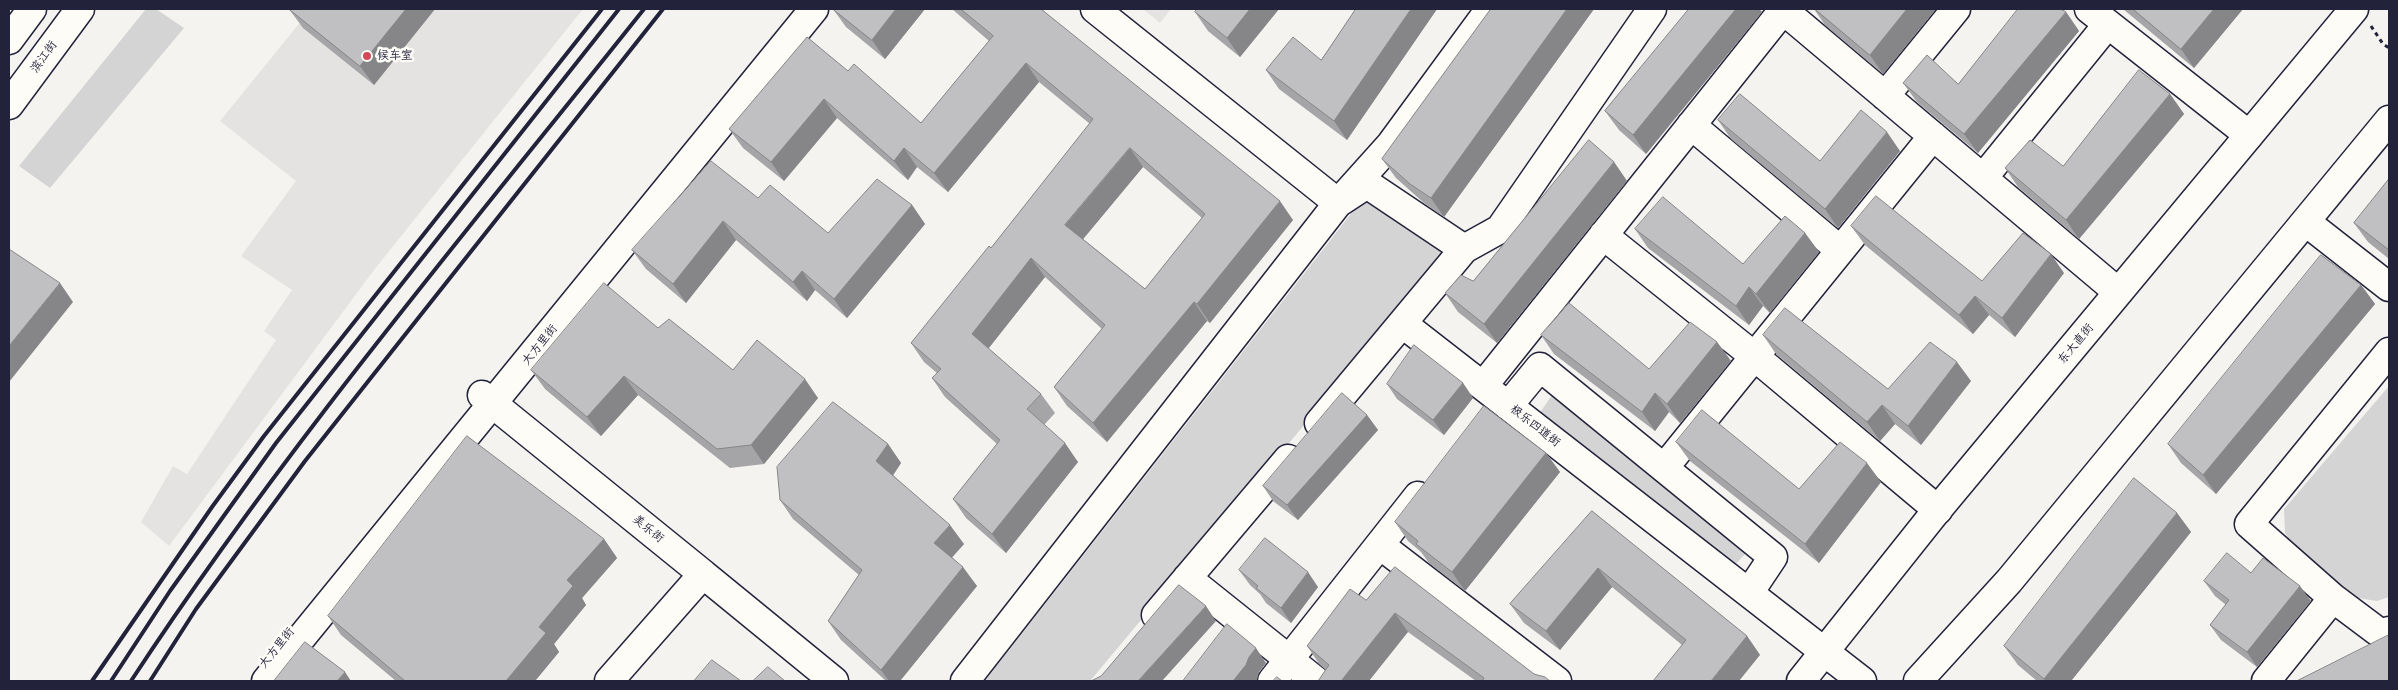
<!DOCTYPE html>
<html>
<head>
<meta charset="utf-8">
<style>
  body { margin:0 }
  #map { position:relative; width:2398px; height:690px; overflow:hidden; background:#f4f3ef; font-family:"Shantell Sans",sans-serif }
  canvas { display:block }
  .frame { position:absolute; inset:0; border:10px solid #22223b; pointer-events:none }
</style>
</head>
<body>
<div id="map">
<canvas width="2398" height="690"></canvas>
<div class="frame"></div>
</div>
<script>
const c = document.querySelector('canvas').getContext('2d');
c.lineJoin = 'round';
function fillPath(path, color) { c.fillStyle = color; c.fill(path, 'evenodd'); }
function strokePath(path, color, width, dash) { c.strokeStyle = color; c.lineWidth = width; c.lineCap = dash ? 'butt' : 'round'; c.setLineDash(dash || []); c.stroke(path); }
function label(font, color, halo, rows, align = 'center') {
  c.font = font + ' "Shantell Sans","LXGW WenKai TC",sans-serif'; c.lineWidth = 5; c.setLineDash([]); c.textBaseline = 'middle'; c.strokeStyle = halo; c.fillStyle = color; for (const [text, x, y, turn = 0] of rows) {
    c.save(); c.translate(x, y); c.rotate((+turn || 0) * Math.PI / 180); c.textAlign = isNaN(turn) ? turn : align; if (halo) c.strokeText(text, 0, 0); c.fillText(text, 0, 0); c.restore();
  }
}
const built = new Path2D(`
  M311,9H583L374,270L169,546L141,522L173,466L187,474L276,340L264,331L292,290L241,256L296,181L220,121Z
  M1143,9H1171L1160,23Z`);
const green = new Path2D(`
  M146,9H156L184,28L50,188L19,166Z
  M1368,192L1448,253L1090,681H985Z
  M2389,386V597L2377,601L2358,598L2295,549L2285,533L2284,509Z
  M1552,395L1748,551L1727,573L1537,417Z`);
const path = new Path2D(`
  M2371,26L2383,44L2389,48`);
const minor = new Path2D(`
  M1095,9L1338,203L1367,184L1464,249L1319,423
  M1782,9L2118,292
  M2089,9L2249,135
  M1885,96L1956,9
  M1691,125L1840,250
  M1983,178L2108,24
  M2306,222L2389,287
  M1603,235L1754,356L1938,510
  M1464,249L1500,229L1652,9
  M1403,324L1862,681
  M1483,386L1784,9
  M482,395L703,574L609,681
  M1508,406L1540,367L1773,557L1749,593
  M1664,468L1933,136
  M1380,545L1557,681
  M703,574L834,681
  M1187,578L1316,681
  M2333,598L2385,637L2389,631
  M1156,615L1288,459
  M965,681L1338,203L1391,144L1490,9
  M1272,681L1418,496
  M2266,681L2333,598L2249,524L2389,352`);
const major = new Path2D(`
  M9,40L32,9
  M9,105L80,9
  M266,681L814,9
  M1801,681L1934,514L2354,9
  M1918,681L2009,581L2389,120`);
const rail = new Path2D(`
  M92,681L212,507L264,436L602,9
  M111,681L170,591L276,443L619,9
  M131,681C286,445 469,229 644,9
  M150,681L196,609L305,461L663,9`);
const wall = new Path2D(`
  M289,9H435L374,85L303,28Z
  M833,9H925L885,59L846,27Z
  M952,9H1041L1293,220L1210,323L1207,321L1107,442L1067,406L1054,387L1102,329L1045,277L988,348L1041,394L1055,413L1044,425L1078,462L1006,553L966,518L953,499L997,444L945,397L932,378L937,373L924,362L911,343L991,248L1090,124L1039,82L948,192L917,167L908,180L837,118L784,181L743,148L729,129L848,71L921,123L989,41ZM1143,167L1202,218L1145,289L1083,239Z
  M1279,9L1240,57L1208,31L1195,12Z
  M1356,9H1437L1347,140L1279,89L1266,70L1321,60Z
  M1491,9H1594L1444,217L1424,203L1396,178L1382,159Z
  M1689,9H1760V10L1762,12L1646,154L1619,130L1605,111Z
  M1814,9H1936L1883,74L1825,25Z
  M2123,9H2243L2194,68Z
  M2066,12L2079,31L1978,153L1917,102L1903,83L1958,84Z
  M2170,94L2184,114L2079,239L2018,187L2005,168L2063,166Z
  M1718,120L1820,161L1900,151L1838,228L1731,139Z
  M1614,162L1627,181L1497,343L1458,312L1445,293L1473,281Z
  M2389,179V259L2368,242L2354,223Z
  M758,198L828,233L912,205L925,224L847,318L815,290L807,301L736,240L686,303L646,269L632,250Z
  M1851,226L1982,281L2064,273L2015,337L1989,315L1973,334L1865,245Z
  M1635,229L1743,264L1805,233L1819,252L1770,313L1763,306L1749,325L1648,248Z
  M2361,285L2375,304L2216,494L2181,463L2168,444Z
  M658,328L733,370L818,398L764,464L730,468L638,395L601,436L545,389L531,370Z
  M1541,335L1649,369L1717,342L1731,361L1680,423L1669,412L1655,431L1554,354Z
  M1763,335L1888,389L1971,381L1921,445L1895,424L1880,441L1776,354Z
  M1463,383L1473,398L1444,435L1397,399L1387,384Z
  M1367,415L1378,430L1298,520L1273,501L1263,486Z
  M1676,442L1799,489L1881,482L1819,563L1690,461Z
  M888,444L901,463L893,475L964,544L952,557L977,586L900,681H886L841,640L828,621L859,575L793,519L780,500Z
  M1546,453L1560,472L1465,591L1429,563L1421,552L1408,541L1395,522Z
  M1592,511L1747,636L1760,655L1682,645L1612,587L1560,650L1524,623L1510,604Z
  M2177,513L2191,532L2071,681H2037L2018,665L2004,646Z
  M604,539L617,558L582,598L586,605L554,644L559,652L535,681H396L341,635L328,616Z
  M1239,570L1318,587L1291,623L1266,603L1260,594L1250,585Z
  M2204,581L2311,601L2257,667L2221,640L2210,625L2226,605L2215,596Z
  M1366,600L1534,674L1550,681H1476L1408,632L1326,670L1320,665L1307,646Z`);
const shadedWall = new Path2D(`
  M406,9H435L374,85L360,66Z
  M896,9H925L885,59L872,40Z
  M1250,9H1279L1240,57L1227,38Z
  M1411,9H1437L1347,140L1334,121Z
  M1567,9H1594L1444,217L1431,198Z
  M1736,9H1760V10L1762,12L1646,154L1633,135Z
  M1907,9H1936L1883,74L1870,55Z
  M2214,9H2243L2194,68L2181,49Z
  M2066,12L2079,31L1978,153L1964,134Z
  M1026,63L1039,82L948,192L934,173Z
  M2170,94L2184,114L2079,239L2066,220Z
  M824,99L837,118L784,181L771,162Z
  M1887,132L1900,151L1838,228L1825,209Z
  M904,148L917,167L908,180L894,161Z
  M1130,148L1143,167L1079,244L1065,225Z
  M1614,162L1627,181L1497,343L1484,324Z
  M1280,201L1293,220L1210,323L1197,304Z
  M912,205L925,224L847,318L834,299Z
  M723,221L736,240L686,303L673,284Z
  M1805,233L1819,252L1770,313L1756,294Z
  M2051,254L2064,273L2015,337L2002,318Z
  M1031,258L1045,277L985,353L972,334Z
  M802,271L815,290L807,301L793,282Z
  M60,283L73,302L9,382V346Z
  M2361,285L2375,304L2216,494L2203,475Z
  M1749,287L1763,306L1749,325L1736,306Z
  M1975,296L1989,315L1973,334L1959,315Z
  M1194,302L1207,321L1107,442L1093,423Z
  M1717,342L1731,361L1680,423L1667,404Z
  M1957,362L1971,381L1921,445L1908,426Z
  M624,376L638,395L601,436L587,417Z
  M805,379L818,398L764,464L751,445Z
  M1463,383L1473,398L1444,435L1433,420Z
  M1655,393L1669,412L1655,431L1642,412Z
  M1882,405L1895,424L1880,441L1867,422Z
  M1367,415L1378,430L1298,520L1287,505Z
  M1065,443L1078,462L1006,553L992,534Z
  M888,444L901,463L890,480L876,461Z
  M1546,453L1560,472L1465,591L1452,572Z
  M1867,463L1881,482L1819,563L1805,544Z
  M2177,513L2191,532L2071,681H2045L2044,679Z
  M950,525L964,544L948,562L934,543Z
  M604,539L617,558L582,598L586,605L554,644L559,652L535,681H506L567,580Z
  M963,567L977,586L900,681H889L881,670Z
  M1598,568L1612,587L1560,650L1546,631Z
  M1308,572L1318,587L1291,623L1281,608Z
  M2300,586L2311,601L2257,667L2247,652Z
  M1206,606L1216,621L1162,681H1138Z
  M1395,613L1408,632L1369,681H1341Z
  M1747,636L1760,655L1739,681H1711Z
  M1256,648L1266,663L1259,672L1257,680L1256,681H1233L1249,657Z
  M345,672L351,681H337Z`);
const building = new Path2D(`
  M289,9H406L360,66Z
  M833,9H896L872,40Z
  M961,9H1041L1280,201L1197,304L1194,302L1093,423L1054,387L1105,325L1031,258L972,334L1041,394L1027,409L1065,443L992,534L953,499L1000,440L932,378L941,369L911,343L989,246L991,248L1093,119L1026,63L934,173L904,148L894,161L824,99L771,162L729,129L807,37L848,71L854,64L921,123L993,36ZM1130,148L1205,214L1145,289L1065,225Z
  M1197,9H1250L1227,38L1195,12Z
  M1356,9H1411L1334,121L1266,70L1293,37L1321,60Z
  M1491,9H1567L1431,198L1410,184L1382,159Z
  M1689,9H1736L1633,135L1605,111Z
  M1815,9H1907L1870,55Z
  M2018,9H2061L2066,12L1964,134L1903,83L1927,55L1958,84Z
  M2133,9H2214L2181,49Z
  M2139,70L2170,94L2066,220L2005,168L2030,140L2063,166Z
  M1740,94L1820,161L1861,110L1887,132L1825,209L1718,120Z
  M1589,140L1614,162L1484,324L1445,293L1461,275L1473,281Z
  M711,161L758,198L770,185L828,233L877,179L912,205L834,299L802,271L793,282L723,221L673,284L632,250Z
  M2389,179V250L2354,223Z
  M1876,196L1982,281L2023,233L2051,254L2002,318L1975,296L1959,315L1851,226Z
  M1663,197L1743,264L1785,216L1805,233L1756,294L1749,287L1736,306L1635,229Z
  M9,249L60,283L9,346Z
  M2321,255L2361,285L2203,475L2168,444Z
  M604,283L658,328L669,319L733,370L757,340L805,379L751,445L717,449L624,376L587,417L531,370Z
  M1569,303L1649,369L1690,322L1717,342L1667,404L1655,393L1642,412L1541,335Z
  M1785,308L1888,389L1930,342L1957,362L1908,426L1882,405L1867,422L1763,335Z
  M1414,345L1463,383L1433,420L1387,384Z
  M1342,393L1367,415L1287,505L1263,486Z
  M833,402L888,444L876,461L950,525L934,543L963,567L881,670L828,621L862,570L780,500L777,467Z
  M1484,406L1546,453L1452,572L1416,544L1418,541L1395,522Z
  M1702,410L1799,489L1840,442L1867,463L1805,544L1676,442Z
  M467,436L604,539L567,580L573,586L539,627L546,633L506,681H405L328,616Z
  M2134,478L2177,513L2044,679L2004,646Z
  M1592,511L1747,636L1711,681H1653L1686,640L1598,568L1546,631L1510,604Z
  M1265,538L1308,572L1281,608L1256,588L1258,586L1239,570Z
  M2227,553L2251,573L2263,558L2300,586L2247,652L2210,625L2229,600L2204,581Z
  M1395,567L1534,674L1545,677L1550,681H1482L1484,678L1395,613L1341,681H1318L1329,665L1307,646L1350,589L1366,600Z
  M1179,585L1206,606L1138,681H1091L1101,676Z
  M1227,624L1256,648L1249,657L1246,665L1233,681H1183Z
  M2389,635V681H2297Z
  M305,642L345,672L337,681H274Z
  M712,660L741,681H694Z
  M768,667L785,681H753Z
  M1277,677L1282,681H1273Z`);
const markers = [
  [367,56,5,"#d1495b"]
];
const poiNames = [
  ["候车室",377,56]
];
const streetNames = [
  ["滨江街",44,57,-54],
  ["东大直街",2076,344,-50],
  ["大方里街",540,345,-51],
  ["极乐四道街",1535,426,38],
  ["美乐街",648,529,39],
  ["大方里街",277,648,-51]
];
fillPath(built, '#e4e3e2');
fillPath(green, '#d5d4d5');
strokePath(minor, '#22223b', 31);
strokePath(major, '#22223b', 31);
strokePath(path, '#22223b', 3, [4, 4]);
strokePath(minor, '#fdfcf7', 28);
strokePath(major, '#fdfcf7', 28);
strokePath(rail, '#22223b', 4);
fillPath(wall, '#a5a4a7');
fillPath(shadedWall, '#868688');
fillPath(building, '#c0bfc2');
strokePath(building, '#868688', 1);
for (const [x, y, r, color] of markers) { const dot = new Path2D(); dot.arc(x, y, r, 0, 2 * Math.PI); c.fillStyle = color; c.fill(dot); strokePath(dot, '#fdfcf7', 2); }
label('12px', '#22223b', '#fdfcf7', poiNames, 'left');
label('12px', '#22223b', '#fdfcf7', streetNames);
</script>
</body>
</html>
